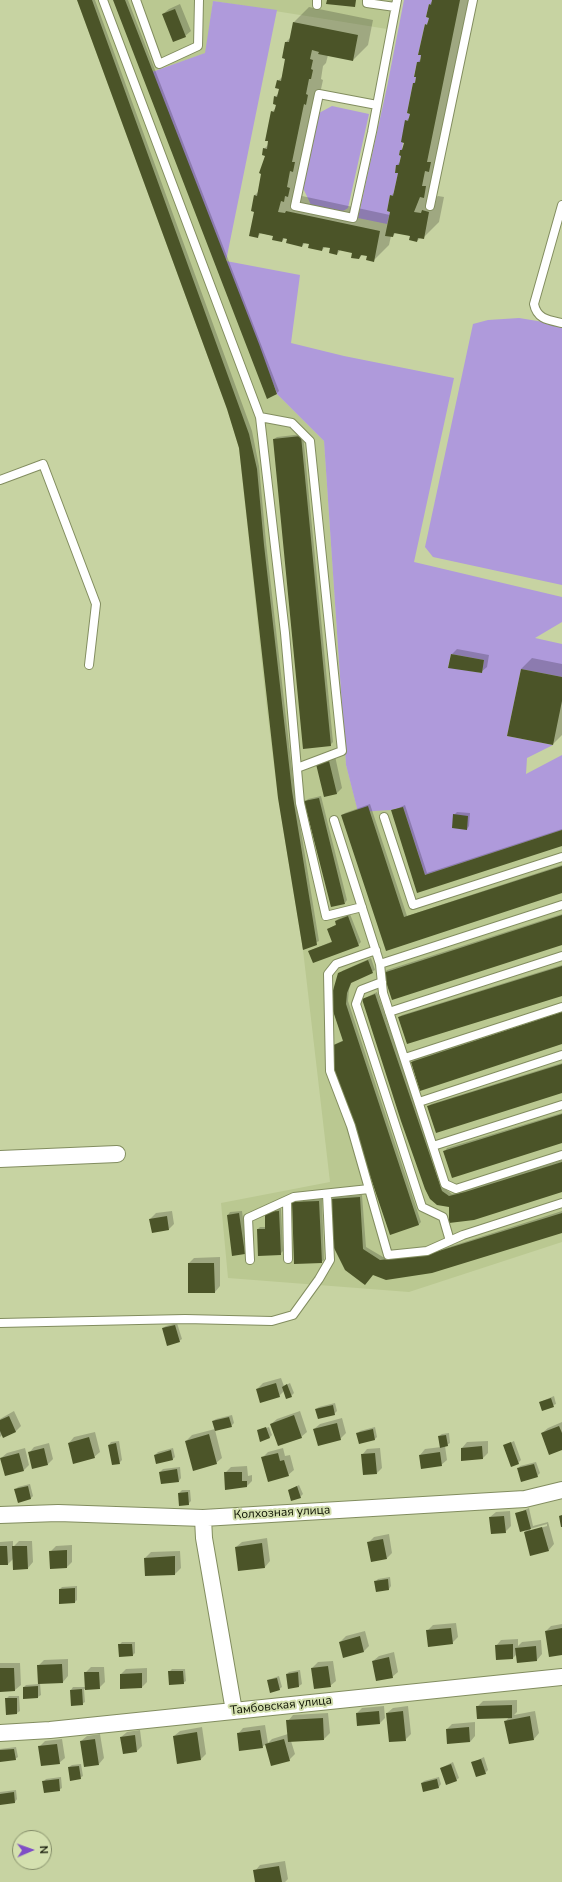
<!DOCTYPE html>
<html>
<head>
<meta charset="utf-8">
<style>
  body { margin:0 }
  #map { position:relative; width:562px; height:1882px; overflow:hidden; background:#c7d3a2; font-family:"Nunito Sans",sans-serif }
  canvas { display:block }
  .north { position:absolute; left:12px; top:1830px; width:40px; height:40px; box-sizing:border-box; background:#d4e0af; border:1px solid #848d69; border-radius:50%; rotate:88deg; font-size:11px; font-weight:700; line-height:16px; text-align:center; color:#0c1001 }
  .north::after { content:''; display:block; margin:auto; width:14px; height:18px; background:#7f4ec6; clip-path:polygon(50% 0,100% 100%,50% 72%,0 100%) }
</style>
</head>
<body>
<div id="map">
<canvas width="562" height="1882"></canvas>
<div class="north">N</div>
</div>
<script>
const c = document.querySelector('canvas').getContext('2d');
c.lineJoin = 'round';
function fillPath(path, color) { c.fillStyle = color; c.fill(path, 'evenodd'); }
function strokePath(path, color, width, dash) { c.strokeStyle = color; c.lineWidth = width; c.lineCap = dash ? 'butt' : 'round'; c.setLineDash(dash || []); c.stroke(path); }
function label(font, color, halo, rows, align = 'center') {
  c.font = font + ' "Nunito Sans",sans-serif'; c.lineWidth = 4; c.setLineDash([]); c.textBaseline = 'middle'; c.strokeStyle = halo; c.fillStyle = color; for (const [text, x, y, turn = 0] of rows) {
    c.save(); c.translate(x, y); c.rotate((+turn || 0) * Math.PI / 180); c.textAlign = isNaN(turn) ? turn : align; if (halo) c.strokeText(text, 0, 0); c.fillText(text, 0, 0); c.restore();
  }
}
const built = new Path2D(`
  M77,0H392L387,29L213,1L206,53L152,72L277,394L324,441L346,765L358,811L391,810L403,807L425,875L562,830V1242L409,1292L228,1278L221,1203L330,1182L303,950L278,798L266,702L239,448L227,409Z`);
const green = new Path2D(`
  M404,0H432L431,5L429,4L426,17L429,18L427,25L425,24L418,55H421L420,62H417L414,76L416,77L415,83H413L407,113L410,114L408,121L406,120L402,150H400L399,155L401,156L399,165H396L395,173H398L393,196L390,195L387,211L390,212L387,224L358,218L387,87Z
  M213,1L277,10L226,261L300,275L291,343L344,356L454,378L414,562L562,597V622L535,638L562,644V677L521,669L507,736L553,745L527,758L526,774L562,755V830L425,875L403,807L391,810L358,812L346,765L324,441L277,394L152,72L205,53ZM451,654L484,660L482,673L448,667Z
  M332,106L369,114L348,208C339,216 322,208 311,205L303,188L319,113Z
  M519,318L562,325V585L433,557L425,547L473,324L488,320Z`);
const shadow = new Path2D(`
  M78,0H95L252,431L259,466L266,542L294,788L319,941L303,949L240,448L228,409Z
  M114,0H128L279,391L277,393Z
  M433,0H472L435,198L438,196L444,197L439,222L423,238L421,237L417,241L411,236L396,232L393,236H391L389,245L373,261L368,255L363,254L359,258L353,252L341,249L337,254L331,247L326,246L322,250L310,243L306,242L302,246L289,239L285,238L282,241L274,236L261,233L257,237L255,195L259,191L267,155L264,149L269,144L272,112L276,108L275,97L279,93L280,88L278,81L283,76L286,58V42L291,37L294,22L309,7L373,20L368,45L353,60L328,55L326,63L323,66L321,79L323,80L321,89L318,92L300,198L302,196L390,215L391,196L395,192L399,172L397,165L401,161L402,155L401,150L404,147L406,121L410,117L414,83L417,80L418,62L422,58L426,25L429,21L430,4Z
  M180,4L191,31L185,36L163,14L169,9Z
  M303,434L333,742L330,745L274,439L277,437Z
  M457,649L489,655L487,667L481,672L452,654Z
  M532,658L562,664V735L553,744L521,669Z
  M335,756L342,788L336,794L317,764Z
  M321,796L347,900L345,903L305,802L308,799Z
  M370,804L407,916L562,865V892L387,950L342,815L345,813Z
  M405,805L427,873L562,829V845L418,891L392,811Z
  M457,812L470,813L469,826L467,829L454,815Z
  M350,914L361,942L358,945L309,951L333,941L328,929L337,924L336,921L338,919Z
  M562,914V944L384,973L387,970Z
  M371,958L375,970L352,981L349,989L348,1001L421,1222L418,1225L331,1046L344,1040L342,971Z
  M562,965V995L399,1017L402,1015Z
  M377,992L445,1189L452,1194L562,1160V1191L450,1206L438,1204L363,999Z
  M562,1011V1043L412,1062L415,1059Z
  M562,1063V1092L428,1107L431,1104Z
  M562,1113V1142L445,1151L447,1148Z
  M362,1195L366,1247L383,1257L430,1253L562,1211V1232L373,1274L332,1199L334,1197Z
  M322,1199L324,1260L321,1262L293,1202L295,1200Z
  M281,1209L283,1251L280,1254L258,1229L260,1227H266L269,1210Z
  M172,1211L174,1224L169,1229L150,1219L156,1213Z
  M242,1211L247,1251L244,1253L228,1215L230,1212Z
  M220,1257V1286L215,1292L189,1263L194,1258Z
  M177,1323L182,1339L179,1341L163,1328L166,1326Z
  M281,1378L284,1386L290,1383L294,1393L291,1396L284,1391L279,1396L257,1389L263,1383Z
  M554,1396L556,1404L542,1410L540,1402Z
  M335,1403L337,1411L334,1414L316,1409L319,1407Z
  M14,1411L21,1426L15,1432L3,1434L0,1437V1419Z
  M300,1411L307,1432L301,1437L271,1424L277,1419Z
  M232,1415L234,1423L231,1426L215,1430L222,1458L216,1463L186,1441L192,1435L215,1429L213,1421L216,1419Z
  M342,1418L346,1433L340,1439L314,1429L320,1424Z
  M562,1422V1449L542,1433L548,1428Z
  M269,1427L272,1435L269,1438L258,1431Z
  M375,1427L377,1437L375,1439L357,1434L360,1431Z
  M95,1432L100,1452L94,1457L69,1443L74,1437Z
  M449,1433L450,1443L445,1446L447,1460L441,1465L420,1455L425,1449L441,1447L439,1436L442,1434Z
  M119,1441L122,1460L119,1463L109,1445L111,1442Z
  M488,1441V1453L483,1458L462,1460V1448L467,1442Z
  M514,1441L521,1460L518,1463L504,1446Z
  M49,1443L53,1459L48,1464L29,1453L34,1447Z
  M25,1448L29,1465L24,1470L1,1458L7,1453Z
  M173,1448L175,1457L173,1459L155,1455L158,1452Z
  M283,1448L285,1456L290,1455L294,1470L288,1475L262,1458L268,1452Z
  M380,1448L382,1468L377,1473L362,1455L367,1449Z
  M536,1462L540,1473L537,1476L518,1469L520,1466Z
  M247,1466L248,1476L252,1475V1481L247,1486L225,1473L231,1467Z
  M180,1467L181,1478L179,1481L162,1483L160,1472L163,1469Z
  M30,1484L33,1496L31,1498L18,1502L15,1490L18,1487Z
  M299,1485L303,1494L300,1497L289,1490Z
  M182,1490H190L191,1501L188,1504L179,1493Z
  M529,1508L533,1526L548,1522L554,1544L549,1550L525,1532L528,1528L516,1514ZM547,1524V1526L530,1531V1529Z
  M510,1511L511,1526L505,1532L490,1517L496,1512Z
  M389,1534L392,1553L387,1558L369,1542L374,1537Z
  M267,1538L270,1561L265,1567L236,1547L242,1542Z
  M13,1541V1547L19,1541H32L33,1562L28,1568L14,1558L8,1564H0V1542Z
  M72,1545V1562L67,1567L50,1552L56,1546Z
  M180,1551L181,1568L175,1574L145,1558L151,1552Z
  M390,1577L391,1586L389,1589L376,1591L375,1582L378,1579Z
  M77,1586V1600L75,1602L60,1589L62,1587Z
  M456,1623L458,1637L452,1643L427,1631L433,1625Z
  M562,1624V1654L546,1631L551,1626Z
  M365,1631L369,1646L364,1651L340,1642L346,1636Z
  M518,1639V1646L522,1642L541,1640L542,1654L537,1660L517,1654L513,1658L496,1646L501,1640Z
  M122,1642H135V1653L133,1655L119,1645Z
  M394,1652L398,1672L392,1677L373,1661L379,1656Z
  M68,1659V1676L63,1682L40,1683L41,1695L38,1697L24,1687L26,1685L39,1684V1665L44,1660Z
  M333,1661L336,1681L330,1686L312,1668L318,1662Z
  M0,1663H20L21,1685L15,1690L0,1691Z
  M91,1667H104L105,1682L99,1688L84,1689L85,1702L82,1704L71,1690L73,1687H86L85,1673Z
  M147,1668V1682L142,1687L121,1674L126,1669Z
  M172,1669H185L186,1681L183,1683L169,1672Z
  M300,1670L302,1684L299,1686L288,1688L287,1674L289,1672Z
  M279,1676L282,1687L279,1689L268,1680Z
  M9,1696H19L20,1711L17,1713L7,1714L6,1699Z
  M517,1700V1712L514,1715L535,1711L539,1733L534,1739L506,1721L509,1717L477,1707L483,1701Z
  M384,1706L385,1718L379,1724L357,1713L362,1708Z
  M408,1706L411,1734L405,1740L387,1713L393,1708Z
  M328,1713L330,1733L324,1739L291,1741L295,1754L289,1760L272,1765L266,1744L262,1747L238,1734L243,1728L265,1725L268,1743L272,1739L288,1734V1721L293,1715Z
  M475,1722V1736L470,1742L447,1729L452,1724Z
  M202,1727L206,1754L201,1759L174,1736L180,1731Z
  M140,1730L142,1746L137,1751L121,1737L127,1732Z
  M100,1734L104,1758L99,1764L81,1741L87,1736Z
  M62,1739L65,1758L59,1763L39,1747L45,1741Z
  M16,1747L18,1757L15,1759L0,1761V1749Z
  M484,1757L488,1770L485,1773L472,1763Z
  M453,1762L459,1778L456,1780L441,1768Z
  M81,1764L83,1776L80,1778L69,1767L72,1765Z
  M61,1777L62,1788L59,1790L43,1782L46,1779Z
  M439,1777L441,1784L439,1787L424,1791L422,1783L424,1781Z
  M16,1790L17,1799L15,1802L0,1804V1792Z
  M285,1861L288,1879L285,1882H256L255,1871L260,1865Z`);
const building = new Path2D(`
  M77,0H92L249,434L257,469L264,545L292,791L317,945L303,950L278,798L239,448L227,409Z
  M113,0H125L259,344L277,394L267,399Z
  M327,0H356L355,7L326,4Z
  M432,0H460L427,162H431L429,172L425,171L422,186H426L424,198L420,197L414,212L421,213L422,210L429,212L424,239L418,238L417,242L409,240L410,236L394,233L393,237L385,236L390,212L387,211L390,195L393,196L398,173H395L396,165H399L401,156L399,155L400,150H402L404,143L401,142L405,120L408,121L410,114L407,113L413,83H415L416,77H414L417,62H420L421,55H418L425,24L427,25L429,18L426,17L429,4L431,5Z
  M175,9L186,37L173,42L162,14Z
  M293,22L358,35L353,61L318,54L319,52L312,50L310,59L313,60L311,69L313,70L311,79H309L306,94L308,95L306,105L304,104L292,162H295L293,172L290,171L287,187L290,188L288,197L285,196L284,202L281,201L278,212L285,213L286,211L380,231L374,262L366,260L367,256L361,255L359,259L351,258L352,253L338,250L337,255L329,253L330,248L323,247L322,251L308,248L309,244L303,243L302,247L286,243L287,239L283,238L282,242L272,240L273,236L259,233L258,238L249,236L254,212L251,211L254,195L257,196L261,174L259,173L265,156L262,155L263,148L267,149L268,141H265L271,111L274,112L276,105L273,104L274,96L277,97L279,89L275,88L277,80L281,81L285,59L282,58L285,42H289Z
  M301,436L331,746L303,749L273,439Z
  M451,654L484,660L482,673L448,668Z
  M521,669L562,677V701L553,745L507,736Z
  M329,761L337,794L324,797L316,764Z
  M319,798L345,904L331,907L304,801Z
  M368,806L404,917L562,866V893L386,951L341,815Z
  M403,807L425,875L562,830V846L417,893L391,810Z
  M453,814L468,816L467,830L452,828Z
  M562,915V945L392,1000L383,973Z
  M348,916L359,946L313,963L308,951L332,942L327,929L336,925L335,921Z
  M368,960L373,973L351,983L347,993L346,1004L419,1225L390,1235L327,1048L343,1041L332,1008V994L338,973Z
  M562,966V996L407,1044L398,1017Z
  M375,994L442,1191L449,1196L465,1192L562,1162V1192L474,1220L449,1223V1207L437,1205L430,1199L425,1189L401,1121L362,999Z
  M562,1012V1044L420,1091L411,1062Z
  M562,1064V1093L436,1133L427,1106Z
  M562,1114V1143L452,1178L443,1151Z
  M360,1197L363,1249L380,1260L426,1255L562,1213V1233L432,1273L386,1280L373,1275L365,1285L345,1270L332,1244L331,1199Z
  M319,1201L322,1263L294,1264L292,1202Z
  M279,1211L281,1255L258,1256L257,1229H265V1212Z
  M239,1213L245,1254L232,1256L227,1215Z
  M167,1216L169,1230L152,1233L149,1219Z
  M188,1263H214L215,1293H188Z
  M175,1325L180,1342L167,1346L162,1328Z
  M276,1383L280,1397L260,1403L256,1389Z
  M287,1384L292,1397L286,1399L282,1387Z
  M551,1398L554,1407L542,1411L539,1402Z
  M333,1405L335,1415L318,1419L315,1409Z
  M294,1415L302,1438L278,1446L270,1424Z
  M9,1416L16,1432L3,1438L0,1431V1420Z
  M229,1417L232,1427L215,1431L212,1421Z
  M337,1423L341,1440L318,1446L313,1429Z
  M559,1426L562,1433V1450L549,1455L541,1433Z
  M266,1427L270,1438L260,1442L257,1430Z
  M373,1429L375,1440L359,1444L356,1433Z
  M209,1434L217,1464L193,1471L185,1441Z
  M446,1435L448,1446L440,1448L438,1436Z
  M89,1437L95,1458L73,1464L68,1443Z
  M511,1442L519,1464L511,1467L503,1445Z
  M116,1443L120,1464L112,1465L108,1445Z
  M482,1446L483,1459L461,1461V1448Z
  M44,1448L48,1465L32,1469L28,1452Z
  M171,1450L173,1460L156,1464L154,1455Z
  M440,1452L442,1466L421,1469L419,1455Z
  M19,1453L24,1471L5,1476L0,1458Z
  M278,1453L280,1461L284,1460L289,1476L268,1482L261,1457Z
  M375,1453L377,1474L363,1475L361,1454Z
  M534,1464L538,1477L521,1482L517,1468Z
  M177,1469L179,1482L161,1484L159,1472Z
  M224,1472H242V1481H247V1487L225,1490Z
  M28,1486L31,1499L18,1503L14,1489Z
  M297,1486L301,1498L291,1501L288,1490Z
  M188,1492L189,1505L179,1506L178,1493Z
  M526,1510L531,1529L520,1532L515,1513Z
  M562,1515V1527H561L559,1516Z
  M504,1516L506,1533L491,1534L489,1517Z
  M542,1527L549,1551L530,1556L524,1532Z
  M383,1539L387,1559L371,1562L367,1542Z
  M262,1543L265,1568L238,1571L235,1547Z
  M0,1546H7L8,1565H0Z
  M12,1546H27L28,1569L13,1570Z
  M67,1550V1568L50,1569L49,1551Z
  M175,1556V1575L145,1576L144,1558Z
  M388,1579L389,1590L376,1592L374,1581Z
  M75,1588V1603L59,1604V1589Z
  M451,1628L453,1644L428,1647L426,1630Z
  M562,1628V1655L549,1657L545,1631Z
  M360,1636L364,1652L343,1658L339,1642Z
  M118,1644H132L133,1656L119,1657Z
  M513,1644V1659L496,1660L495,1645Z
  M536,1646L537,1661L517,1663L515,1648Z
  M389,1657L393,1678L376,1681L372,1661Z
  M62,1664L63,1683L38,1684L37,1665Z
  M328,1666L331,1687L314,1689L311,1668Z
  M0,1668H14L15,1691L0,1692Z
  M168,1671H183L184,1684L169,1685Z
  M84,1672H99L100,1689L85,1690Z
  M298,1672L299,1687L288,1689L286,1674Z
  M142,1673V1688L120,1689V1674Z
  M277,1678L280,1690L270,1693L267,1680Z
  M38,1686V1698L23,1699V1687Z
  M82,1689L83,1705L71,1706L70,1690Z
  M5,1698H17V1714L6,1715Z
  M512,1705V1718L477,1719L476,1706Z
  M379,1711L380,1724L357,1726L356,1713Z
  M403,1711L406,1741L389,1742L386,1713Z
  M530,1716L534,1740L509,1744L504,1721Z
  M323,1718L324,1740L288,1742L286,1720Z
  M469,1727L470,1742L447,1744L446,1729Z
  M260,1730L263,1748L239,1751L237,1733Z
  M197,1732L201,1760L177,1764L173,1736Z
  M135,1735L137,1752L123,1754L120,1737Z
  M95,1739L99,1765L84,1767L80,1741Z
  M284,1739L290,1761L271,1766L265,1744Z
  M57,1744L60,1764L41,1766L38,1746Z
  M14,1749L16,1760L0,1762V1750Z
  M481,1759L486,1774L476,1777L471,1762Z
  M451,1764L457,1781L446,1785L440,1768Z
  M79,1766L81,1779L70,1781L68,1767Z
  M59,1779L60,1791L44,1793L42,1781Z
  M437,1779L439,1788L423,1792L421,1783Z
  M14,1792L15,1803L0,1805V1794Z
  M279,1866L282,1882H255L253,1870Z`);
const service = new Path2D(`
  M103,0L260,417L285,633L300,803L326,916L362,907
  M136,0L159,64L198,46L199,0
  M367,0V3L395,7
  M317,5V0
  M377,105L319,94L295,206L353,218L372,132L397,0
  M562,205L534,304C537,319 548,320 562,323
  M430,206L473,0
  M260,417L292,423L310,441L342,751L297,768
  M0,480L43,464L96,604L89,665
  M384,817L413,905L562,857
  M334,820L380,964L383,993L445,1184L456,1189L562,1155
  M376,950L336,964L328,974L330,1071L351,1126L388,1255L427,1251L463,1235L562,1203
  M380,964L562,905
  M382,982L361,990L356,1004L422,1207L443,1217L450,1241
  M389,1012L562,956
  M405,1058L562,1007
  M419,1102L562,1055
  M433,1146L562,1105
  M287,1201L288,1259
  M250,1260L248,1218L294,1197L369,1189
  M0,1323L185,1319L272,1321L293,1315L319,1279L330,1260L327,1194`);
const minor = new Path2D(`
  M0,1159L117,1154
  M0,1515L58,1513L203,1518L525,1499L562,1490
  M203,1518L204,1538L234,1711
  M0,1733L50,1730L562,1677`);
const streetNames = [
  ["Колхозная улица",282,1513,-3],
  ["Тамбовская улица",281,1706,-6]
];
fillPath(built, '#bac891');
fillPath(green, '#af9adb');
fillPath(shadow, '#0003');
fillPath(building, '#4b5428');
strokePath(service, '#828d5f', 10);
strokePath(minor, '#828d5f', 18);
strokePath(service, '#fff', 8);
strokePath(minor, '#fff', 16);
label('12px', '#0c1001', '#d4e0af', streetNames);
</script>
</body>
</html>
